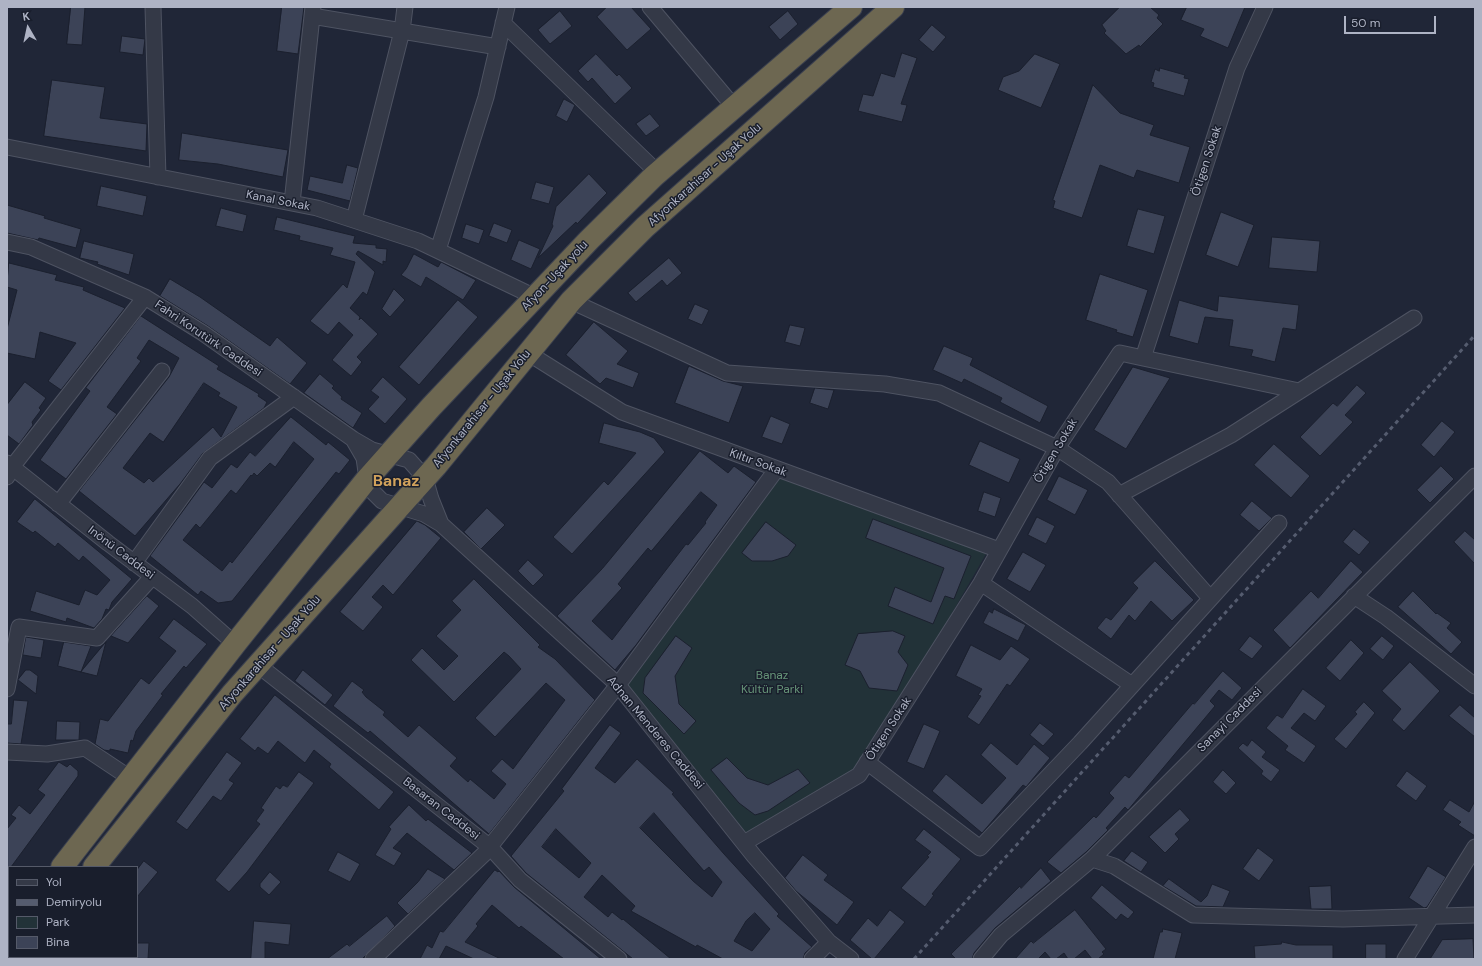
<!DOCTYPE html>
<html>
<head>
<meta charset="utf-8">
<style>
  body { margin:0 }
  #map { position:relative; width:1482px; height:966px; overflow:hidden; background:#202637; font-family:"DM Sans",sans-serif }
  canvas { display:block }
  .frame { position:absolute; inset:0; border:8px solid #aeb3c4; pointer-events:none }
  .legend { position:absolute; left:8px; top:866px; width:130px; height:92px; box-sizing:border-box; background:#191e2c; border:1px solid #555a69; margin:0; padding:5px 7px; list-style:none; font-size:12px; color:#aeb3c4 }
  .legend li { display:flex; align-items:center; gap:8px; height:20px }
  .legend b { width:20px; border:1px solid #555a69 }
  .north { position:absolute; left:8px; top:8px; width:40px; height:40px; -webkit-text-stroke:3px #191e2c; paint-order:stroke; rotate:351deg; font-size:11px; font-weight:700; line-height:16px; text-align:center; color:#aeb3c4 }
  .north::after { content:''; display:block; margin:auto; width:14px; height:18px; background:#aeb3c4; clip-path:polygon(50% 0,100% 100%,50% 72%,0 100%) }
  .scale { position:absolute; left:1344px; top:16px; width:92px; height:18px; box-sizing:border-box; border:2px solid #aeb3c4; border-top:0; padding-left:5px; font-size:12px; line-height:14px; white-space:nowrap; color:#aeb3c4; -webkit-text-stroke:3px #191e2c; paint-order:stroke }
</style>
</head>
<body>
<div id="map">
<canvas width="1482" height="966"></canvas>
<div class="frame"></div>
<ul class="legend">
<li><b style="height:5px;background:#343947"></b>Yol</li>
<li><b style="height:5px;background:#555c6f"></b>Demiryolu</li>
<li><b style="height:11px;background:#223238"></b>Park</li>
<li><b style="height:11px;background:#3c4357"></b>Bina</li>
</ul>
<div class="north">K</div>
<div class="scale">50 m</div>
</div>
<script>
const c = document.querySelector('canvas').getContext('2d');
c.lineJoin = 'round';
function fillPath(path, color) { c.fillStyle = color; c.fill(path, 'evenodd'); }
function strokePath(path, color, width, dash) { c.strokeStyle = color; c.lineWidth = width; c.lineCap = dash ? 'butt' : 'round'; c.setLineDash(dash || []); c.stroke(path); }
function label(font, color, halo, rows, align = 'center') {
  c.font = font + ' "DM Sans",sans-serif'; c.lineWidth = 3; c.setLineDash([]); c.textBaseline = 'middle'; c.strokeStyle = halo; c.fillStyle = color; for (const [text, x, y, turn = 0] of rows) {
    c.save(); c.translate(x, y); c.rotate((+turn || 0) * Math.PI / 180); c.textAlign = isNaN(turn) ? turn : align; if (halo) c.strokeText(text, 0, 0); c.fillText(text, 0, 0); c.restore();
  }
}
const green = new Path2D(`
  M779,471L990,547L859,775L744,843L618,685Z`);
const building = new Path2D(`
  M71,7H85L82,45L67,44Z
  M282,7H304L298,54L277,51Z
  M607,7H631L651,29L627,50L597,17Z
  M1120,7H1150L1159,15L1157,18L1163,24L1140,47L1139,45L1126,54L1104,33L1106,31L1102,25Z
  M1187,7H1245L1228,48L1200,36L1204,29L1181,20Z
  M560,11L572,26L550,44L538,30Z
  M788,11L798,24L780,40L769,27Z
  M932,25L946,37L933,52L919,40Z
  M122,36L145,39L143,55L120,52Z
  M902,53L917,58L901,104L907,105L902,122L858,111L863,94L873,96L881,73L894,77Z
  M596,54L617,76L619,74L632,88L615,104L592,78L588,82L578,71Z
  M1035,54L1060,64L1041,108L998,90L1003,77L1019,71Z
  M1160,68L1185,75L1184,78L1189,79L1184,96L1153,87L1154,83L1151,82L1155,69L1159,71Z
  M52,80L105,87L100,118L147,124L146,151L44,136Z
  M1093,85L1120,113L1154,125L1150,135L1190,147L1179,183L1137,170L1134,178L1100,165L1082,218L1053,208L1055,201L1053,200Z
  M564,99L575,105L567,122L556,116Z
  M650,114L660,126L646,136L636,124Z
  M182,133L288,150L283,177L218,164L179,160Z
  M347,165L358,168L350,201L307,190L310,176L342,183Z
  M589,174L607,193L577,224L576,222L538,258L553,226L552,224L556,207Z
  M536,182L554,187L549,204L531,199Z
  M101,186L147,196L143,216L97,206Z
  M7,205L45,216L44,218L81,229L76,248L39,238L38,240L7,233Z
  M221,208L247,215L243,232L216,226Z
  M1138,209L1165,216L1154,254L1127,246Z
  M1221,212L1254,225L1238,267L1206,255Z
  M277,217L355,236L353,243L376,245V248L387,249L386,262L383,261V265L358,251L356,254L375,272L367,295L363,292L350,308L360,317L359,320L361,318L378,334L357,357L362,362L351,376L332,360L353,335L339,322L328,335L310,321L343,284L347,288L355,262L330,255L333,248L299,240L300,236L274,230Z
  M494,223L512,230L507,243L489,236Z
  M466,224L484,230L479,244L462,238Z
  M1272,237L1320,241L1317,272L1269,268Z
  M519,240L540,249L531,269L511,260Z
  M84,241L134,254L129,275L97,264L98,262L80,258Z
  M414,254L438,267L441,262L476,280L463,300L426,277L421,287L401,275L406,269Z
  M669,258L682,273L667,286L662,280L636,302L628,293Z
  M9,263L57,275L55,280L84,287L83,290L125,308L61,390L48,381L76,343L40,332L35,359L7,353V329L17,290L7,287Z
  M1100,274L1148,290L1133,337L1116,332L1117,330L1086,320Z
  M170,279L200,297L270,346L277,337L307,363L290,384L208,326L160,296Z
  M394,289L405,300L390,317L382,309Z
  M1219,296L1299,305L1296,330L1283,328L1275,362L1251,356L1253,350L1229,346L1233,320L1205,317L1198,344L1169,336L1179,300L1217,311Z
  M458,300L478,317L419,385L399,367Z
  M695,304L709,310L702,325L688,319Z
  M141,316L219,366L217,369L259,394L258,396L267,402L264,408L203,453L180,484L135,536L79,491L169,377L179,358L149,340L137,358L141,361L107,407L117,414L66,479L40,460L90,391L86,388ZM204,383L220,393L218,396L237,407L221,437L213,427L153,482L149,478L144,483L123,468L150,433L163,442Z
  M594,322L628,351L617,364L639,373L633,388L606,378L600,384L566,355Z
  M790,325L805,328L800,346L785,342Z
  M944,346L973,358L970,365L1048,406L1040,423L1000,402L1002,398L964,379L962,383L933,370Z
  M689,366L723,381L743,386L729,423L675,403Z
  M1133,367L1170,378L1126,449L1094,430Z
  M320,374L334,386L332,388L342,397L341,399L362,413L353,428L304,393Z
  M383,377L407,399L385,424L368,409L379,397L371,391Z
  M25,382L46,398L39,408L41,410L32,422L33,425L19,444L7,435V405Z
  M1357,385L1366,393L1345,415L1353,422L1320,456L1300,437L1333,403L1337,406Z
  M815,388L834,390L828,409L810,403Z
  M771,416L790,424L782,444L762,437Z
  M291,417L326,445L328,442L350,460L339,474L336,472L232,601L218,603L201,591L198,595L150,556L204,482L212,488L231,464L237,468L250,452L255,456ZM294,442L314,459L232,563L230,561L222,571L183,540L196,524L200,528L231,490L236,494L251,475L252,476L254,473L257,476L270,463L275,467Z
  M1442,421L1455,432L1434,457L1421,445Z
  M604,423L640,432L654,438L665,452L572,554L553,537L604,481L608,485L636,453L599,443Z
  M980,441L1020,459L1009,483L969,465Z
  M1274,444L1310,476L1291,498L1254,465Z
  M700,451L728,473L734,466L756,482L636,645L615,670L557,616L602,569ZM701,492L717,505L705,522L706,523L688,545L686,544L612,640L592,621L622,588L618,584L648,548L651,551Z
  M1441,466L1454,479L1430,503L1417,490Z
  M1059,476L1088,490L1075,515L1047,500Z
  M984,492L1001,498L995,517L978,511Z
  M35,499L132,579L112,602L109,610L106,609L102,619L94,628L67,618L66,622L30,611L36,591L79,605L85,590L97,595L110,580L83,556L79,561L58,543L55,547L35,531L33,533L17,522Z
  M1252,501L1272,518L1259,531L1240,515Z
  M487,508L505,525L481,549L464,532Z
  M1037,517L1055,526L1046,544L1028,535Z
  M873,519L971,556L954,599L945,596L933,624L888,606L895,587L931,602L944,568L866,538Z
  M417,521L425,525L441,538L393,595L383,585L372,597L383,607L363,631L340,612Z
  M766,522L796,545L788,556L772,561H752L742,553Z
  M1354,529L1370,542L1359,555L1343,542Z
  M1465,531L1475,540V564L1454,542Z
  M1023,552L1046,565L1030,592L1007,579Z
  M528,560L544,575L533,586L518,571Z
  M1155,561L1194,600L1172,621L1151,601L1135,621L1129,615L1111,639L1097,628L1106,617L1111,620L1138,588L1133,583Z
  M1351,561L1363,572L1290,648L1273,630L1311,591L1318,598Z
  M474,579L540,645L538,647L555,659L595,700L489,834L370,731L368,733L333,706L352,681L364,690L362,692L366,697L385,712L383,715L408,737L419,725L457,758L450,766L468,782L470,779L494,799L506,784L491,771L502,759L513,769L565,700L546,683L495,737L475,718L521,669L509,656L504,652L454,702L411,660L422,648L444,670L458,656L436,636L461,610L452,601Z
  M1413,591L1436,614L1437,613L1451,623L1447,628L1462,642L1451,654L1398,607Z
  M147,596L159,606L128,643L111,636Z
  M994,609L1026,625L1018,641L983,623L989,611L992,613Z
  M174,619L207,644L186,668L184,666L161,694L163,695L136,731L133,741L131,740L128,753L110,749V751L104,750L95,744L100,719L108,721L141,678L149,684L172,656L176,651L159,638Z
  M893,631L905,636L898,652L908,665L897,691L869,688L860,671L845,665L858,634Z
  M676,636L692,648L675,676L679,704L696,721L684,734L643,693L645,678Z
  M1250,636L1263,646L1252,659L1239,650Z
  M1382,636L1394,646L1383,660L1370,649Z
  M26,637L44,640L41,658L23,655Z
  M1351,640L1364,653L1340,681L1326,668Z
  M64,642L91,646L81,672L58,666Z
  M106,642L97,676L81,672Z
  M971,645L1000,660L1011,646L1030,659L1010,686L1007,684L979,725L967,717L981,696L978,695L982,689L956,676Z
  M1410,662L1440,691L1404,731L1392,720L1401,709L1382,691Z
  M26,670H30L38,676L36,694L18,680Z
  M303,670L333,695L325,705L295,681Z
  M1223,671L1242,688L1232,700L1219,690L1210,701L1215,706L1128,810L1125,807L1106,828L1108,830L1086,852L1061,873L1047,862L1094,816L1096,818L1114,798L1109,793L1125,775L1129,778L1193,703L1194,704Z
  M1303,689L1326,706L1315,721L1304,713L1291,728L1316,746L1304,763L1285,750L1288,746L1266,728L1277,715L1282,718Z
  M275,695L394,792L379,810L329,767L331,764L314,750L305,763L278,741L268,754L258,747L255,751L240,739Z
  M14,700L28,701L21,744L7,743V724H11Z
  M1364,702L1375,713L1346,749L1334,739L1357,714L1355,712Z
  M1460,705L1475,718V737L1449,716Z
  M57,721L80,722L79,740H56Z
  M1040,723L1054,734L1043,746L1030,735Z
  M924,724L940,731L924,769L907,762Z
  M610,725L621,733L595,768L615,783L637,759L674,793L672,794L724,854L779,914L777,916L812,947L805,953L803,959H723L697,945L696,947L631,911L635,906L602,875L584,897L608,917L612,912L622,920L623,919L671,959H633L526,873L511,856L564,791L562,789ZM654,813L704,871L709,867L722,882L712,897L693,881L640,828ZM556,829L591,863L579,878L542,847ZM755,913L770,929L752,951L734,941L746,921Z
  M1252,740L1266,752L1262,757L1280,770L1271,782L1261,774L1263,771L1238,748L1243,743L1247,746Z
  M991,743L1017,765L1034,744L1050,758L1026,787L1023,785L982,833L932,791L946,774L982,804L1006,778L981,755Z
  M227,752L242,763L229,780L234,783L221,801L213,796L187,830L176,822Z
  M727,758L747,778L768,785L798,769L810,783L768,811L755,815L739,803L711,770Z
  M59,762L67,767L70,764L78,771V776L11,867H9L7,873V829L16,818L11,815L19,805L30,814L45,795L38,790Z
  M1223,770L1236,783L1226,794L1213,782Z
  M1407,771L1427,786L1416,801L1396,786Z
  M299,772L314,783L247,872L229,892L215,880L260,824L256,821L264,810L261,808L276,786L280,789L283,785L287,787Z
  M1450,800L1469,812L1475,801V836L1458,825L1461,822L1443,810Z
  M409,805L426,821L428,819L472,853L454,870L407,833L393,848L402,853L394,866L375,855L391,829L389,827Z
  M1180,809L1190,820L1175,834L1179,839L1165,853L1149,837Z
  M924,829L961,859L932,894L934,895L925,907L901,888L929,857L927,856L931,852L915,840Z
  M1258,848L1274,860L1259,881L1243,869Z
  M1132,851L1148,862L1141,872L1124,861Z
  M338,852L360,864L350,882L328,871Z
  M803,855L828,875L824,880L854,902L837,925L796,891L785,878Z
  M144,861L158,872L137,897V870Z
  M1428,866L1446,877L1427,907L1424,908L1409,898Z
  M1041,868L1051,881L995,928L974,953L972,959H956L951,954L1020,886L1021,888Z
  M428,869L445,879L408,914L397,903L418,882Z
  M495,870L498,872L499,871L514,887L601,959H564L521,926L519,928L492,905L476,924L478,926L465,942L501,959H474L446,946L439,959H420L427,945L432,948L440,931L443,932Z
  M270,872L281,882L269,895L260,887V884Z
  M1169,879L1201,902L1207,896L1212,884L1230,891L1223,907L1196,906L1163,886Z
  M1102,885L1134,912L1128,919L1121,914L1116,920L1091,898Z
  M1331,886L1332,909H1311L1309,887Z
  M890,910L905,922L874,959H872L850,940L868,918L877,926Z
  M1075,910L1106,949L1102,952L1104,954L1098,959H1092L1085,950L1074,959H1068L1064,953L1056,959H1051L1045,952L1038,959H1015L1031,941L1033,943Z
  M387,916L395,926L362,959H327L347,944L349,946Z
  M254,921L291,924L289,945L265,942V959H251Z
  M1163,929L1182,933L1175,959H1153L1160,932H1162Z
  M1473,939L1474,959H1430L1442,940Z
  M1282,942L1296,945H1333V959H1255L1254,946L1281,944Z
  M137,943H149L148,959H137Z
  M1366,944H1386V959H1366Z`);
const minor = new Path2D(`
  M153,7L158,177
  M650,7L734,107
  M312,16L498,47
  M503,23L658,173
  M7,147L317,208L418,241L535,297
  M292,203L313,7
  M354,220L402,31L405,7
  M7,242L31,247L145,297L203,333L353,439L372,450L409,460L425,478L431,499L441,524
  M438,250L486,97L507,7
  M571,301L727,373L885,384L939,393L1057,448L1108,482L1210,598
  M528,353L622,412L999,550
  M1143,358L1299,391
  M353,439L364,458L367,479L372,491L382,501L424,514L441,524L618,685L754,856L829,942L851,959
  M7,463L108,543L192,606L235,644
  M7,477L12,467L145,297
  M1119,495L1231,435L1414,318
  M58,504L162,371
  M134,563L210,458L294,397
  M981,583L1132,685
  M1354,596L1386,617L1475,686
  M258,665L490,847L520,880L619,959
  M7,689L19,627L97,638L152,577
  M7,752L47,754L85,748L130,778
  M867,762L980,848L1080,743L1279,523
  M744,843L859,775L981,583L1057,448L1120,353L1143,358L1237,68L1265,7
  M1092,859L1114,866L1193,915L1343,919L1475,915
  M373,959L484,854L618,685L776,470
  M812,959L829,942
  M981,959L1001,935L1092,859L1475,476
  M1405,959L1475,847`);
const highway = new Path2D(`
  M62,867L235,644L367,479L431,407L589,240L654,176L851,7
  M94,867L232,694L436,466L571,301L645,227L893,7
  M7,940L9,937
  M24,959L26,957`);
const rail = new Path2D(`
  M914,959L1475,335`);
const streetNames = [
  ["Ötigen Sokak",1207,161,-72],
  ["Afyonkarahisar - Uşak Yolu",705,175,-42],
  ["Kanal Sokak",278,201,11],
  ["Afyon-Uşak yolu",555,276,-47],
  ["Fahri Korutürk Caddesi",208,339,34],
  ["Afyonkarahisar - Uşak Yolu",482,409,-51],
  ["Ötigen Sokak",1056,451,-59],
  ["Kıltır Sokak",758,463,20],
  ["Inönü Caddesi",121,553,37],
  ["Afyonkarahisar - Uşak Yolu",270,653,-49],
  ["Sanayi Caddesi",1230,720,-45],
  ["Ötigen Sokak",889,729,-57],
  ["Adnan Menderes Caddesi",655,733,50],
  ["Basaran Caddesi",441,809,38]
];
const parkNames = [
  ["Banaz",772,676],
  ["Kültür Parki",772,690]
];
const districtNames = [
  ["Banaz",396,482]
];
fillPath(green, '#223238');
fillPath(building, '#3c4357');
strokePath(building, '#1b202e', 1);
strokePath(minor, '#4e5362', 17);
strokePath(highway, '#3b404f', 24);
strokePath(minor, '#343947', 15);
strokePath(highway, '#6d6751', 22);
strokePath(rail, '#555c6f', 3, [4, 4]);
label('12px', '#aeb3c4', '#191e2c', streetNames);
label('12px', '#669478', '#191e2c', parkNames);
label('bold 16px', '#d1a25c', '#191e2c', districtNames);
</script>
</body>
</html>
